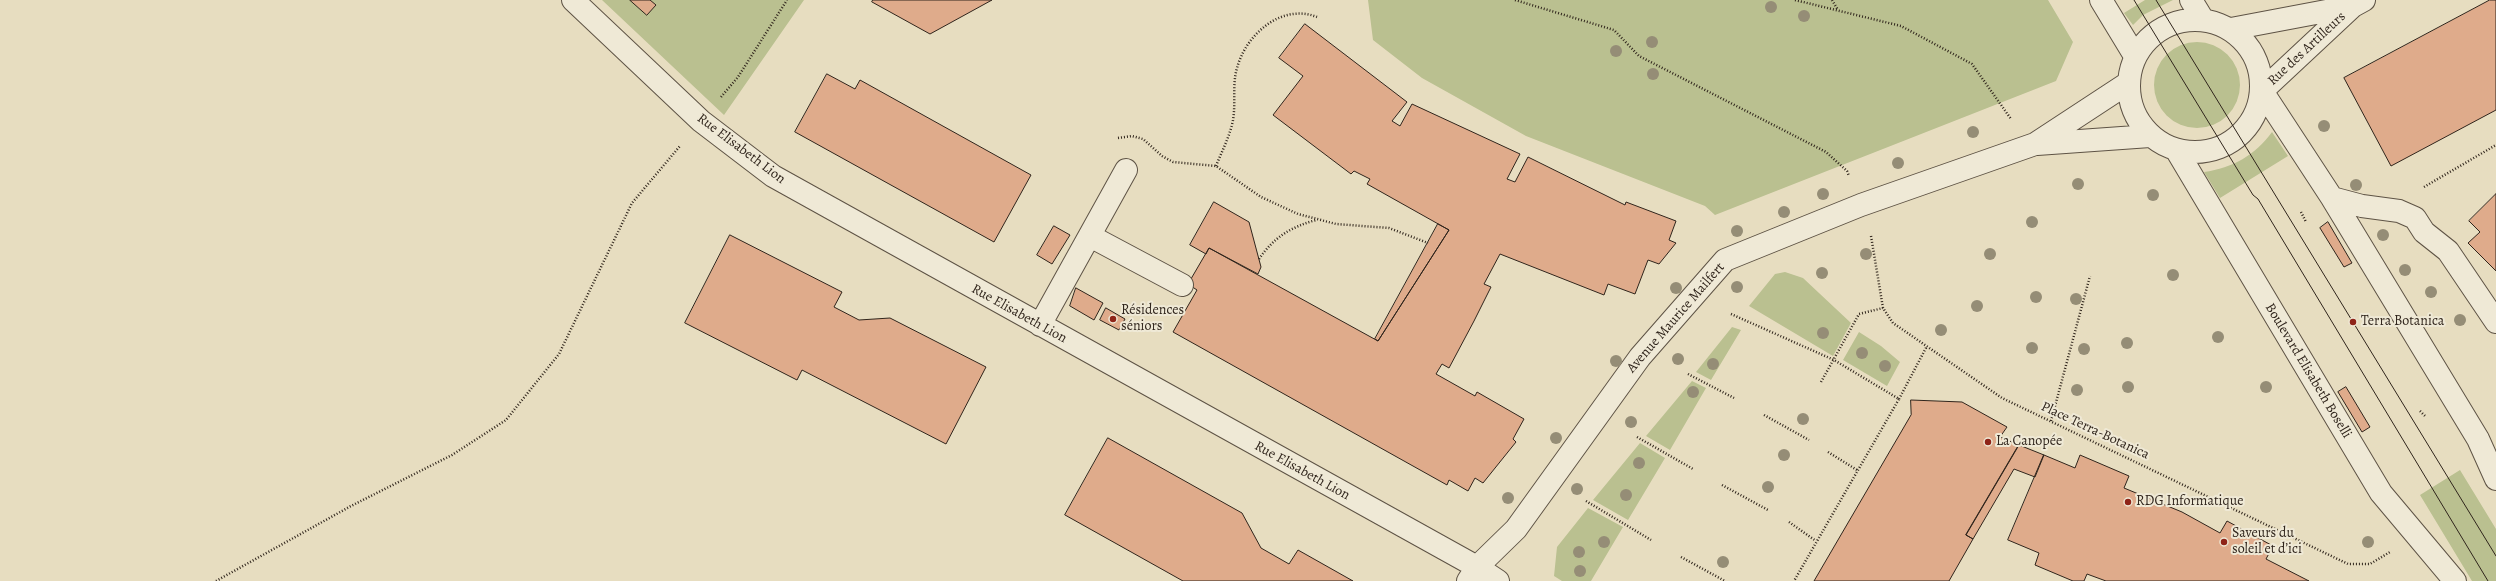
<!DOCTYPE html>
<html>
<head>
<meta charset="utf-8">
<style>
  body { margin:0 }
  canvas { display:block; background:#e7ddc0 }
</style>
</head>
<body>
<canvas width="2496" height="581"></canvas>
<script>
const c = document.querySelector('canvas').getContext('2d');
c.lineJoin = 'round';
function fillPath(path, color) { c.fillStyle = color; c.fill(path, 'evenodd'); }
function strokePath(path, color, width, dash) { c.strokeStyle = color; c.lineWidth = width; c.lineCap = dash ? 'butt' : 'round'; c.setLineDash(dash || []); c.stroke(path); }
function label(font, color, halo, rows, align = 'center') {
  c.font = font + ' Alegreya,serif'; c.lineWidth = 4; c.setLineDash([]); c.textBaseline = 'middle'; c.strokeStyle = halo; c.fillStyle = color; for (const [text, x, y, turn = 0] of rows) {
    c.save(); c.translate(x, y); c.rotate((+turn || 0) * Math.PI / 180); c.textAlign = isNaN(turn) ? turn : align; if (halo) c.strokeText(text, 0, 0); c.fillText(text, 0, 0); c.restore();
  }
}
const green = new Path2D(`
  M602,0H804L724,115Z
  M1368,0H2048L2073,42L2056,81L1715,215L1705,206L1526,136L1422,78L1373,40Z
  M2145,0H2173L2143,15L2133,25L2124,13Z
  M2154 85a43 43 0 1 1 86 0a43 43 0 1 1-86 0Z
  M2272,132L2288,156L2220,198L2204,172C2233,168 2255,155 2272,132Z
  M1785,272L1803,278L1851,323L1833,356L1749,306L1775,274Z
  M1732,327L1741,330L1711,380L1696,372Z
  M1859,332L1881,346L1900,362L1887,386L1843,360Z
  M1692,381L1706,388L1670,450L1646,436Z
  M1640,443L1665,458L1628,520L1593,500Z
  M2460,470L2496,529V581H2472L2420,495Z
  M1588,508L1623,527L1591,581H1562L1554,576L1557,547Z`);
const building = new Path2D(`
  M630,0H650L656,5L647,15Z
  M873,0H992L930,34L872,2Z
  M2490,0H2496V110L2391,166L2344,78Z
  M1305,24L1407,102L1392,121L1400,126L1412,104L1520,154L1507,179L1515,182L1528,157L1625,205L1626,202L1676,221L1669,240L1676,243L1659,264L1648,260L1635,294L1608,284L1604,295L1500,254L1484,284L1491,287L1474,321L1449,368L1442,364L1436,374L1475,396L1477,392L1524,419L1513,439L1516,442L1483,483L1475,478L1468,491L1449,480L1447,485L1173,332L1197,290L1188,284L1209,248L1378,341L1449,230L1367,184L1370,179L1354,171L1351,174L1273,115L1303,76L1279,58Z
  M827,74L855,89L860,80L1031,175L994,242L795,132Z
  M2496,194V271L2468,243L2480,232L2469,221Z
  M1214,202L1249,222L1261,267L1258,274L1209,248L1206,254L1190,245Z
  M2328,222L2352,263L2344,267L2320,228Z
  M1438,224L1449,230L1378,341L1375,339Z
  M1054,226L1070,235L1052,264L1037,255Z
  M730,235L842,292L834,307L859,320L890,318L986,367L946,444L802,370L797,380L685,323Z
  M1076,288L1103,303L1094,320L1070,306Z
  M1106,308L1125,319L1119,330L1100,320Z
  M2346,387L2370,427L2362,432L2338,392Z
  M1911,400L1962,402L2007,427L2000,437L2019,445L1966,535L1973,539L1949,581H1814L1911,415Z
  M1108,438L1242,513L1261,548L1289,564L1298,550L1353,581H1183L1065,515Z
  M2019,445L2044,455L2035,477L2014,469L1973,539L1966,535Z
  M2044,455L2075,468L2080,455L2129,476L2124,488L2182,512L2220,533L2227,521L2273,546L2266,559L2309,581H2106L2087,574L2084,581H2073L2035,565L2039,553L2008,540Z`);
const path = new Path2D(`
  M1515,0L1614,30L1639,56L1826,152L1847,171L1849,176
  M1795,0L1901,26L1972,64L2011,119
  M1832,0L1838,10
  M721,97L738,77L787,0
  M1118,138L1132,136L1143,139L1162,156L1173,162L1216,166L1261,197L1298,214L1336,224L1389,228L1428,243
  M1216,166C1222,151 1230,136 1233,120C1236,103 1232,85 1237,68C1246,34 1282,3 1317,17
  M2424,187L2496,145
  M2301,212L2306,222
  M1871,236L1883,308L1893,323L2002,398L2348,564H2370L2390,552
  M1259,259C1274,237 1291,227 1316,220
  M1731,314L1834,360L1899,399L1794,581
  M1688,374L1734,398
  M1821,382L1859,314L1883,308
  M1899,399L1927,346
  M2420,411L2426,417
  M1764,415L1809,440
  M2051,421L2090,276
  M1637,437L1693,469
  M1828,452L1857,470
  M1722,485L1768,510
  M1586,501L1651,540
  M1789,522L1816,541
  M1681,557L1725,581
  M216,581L351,506L452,455L506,420L559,354L632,203L680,146`);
const minor = new Path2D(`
  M573,0L701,121L773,176L1477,567L1498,581
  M2101,0L2135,56
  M2191,0L2202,18
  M2129 86a66 66 0 1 1 132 0a66 66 0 1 1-132 0Z
  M2231,29L2353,6
  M2262,91L2332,198L2478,439L2496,479
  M2262,91L2353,6L2364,0
  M2037,144L2150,136
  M2177,151L2381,493L2455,581
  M2332,198L2362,206L2399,211L2415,218L2424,232L2448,251L2496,322
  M1090,236L1182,285
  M1040,325L1126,170
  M1468,581L1477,567L1516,529L1640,357L1725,260L1861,205L2035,144L2128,83`);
const tram = new Path2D(`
  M2134,0L2253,195L2258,199L2488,581
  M2156,0L2496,556`);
const trees = [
  [1771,7],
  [1804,16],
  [1652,42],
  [1616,51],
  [1653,74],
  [2324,126],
  [1973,132],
  [1898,163],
  [2078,184],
  [2356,185],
  [1823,194],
  [2153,195],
  [1784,212],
  [2032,222],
  [1737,231],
  [2383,235],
  [1866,254],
  [1990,254],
  [2405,270],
  [1822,273],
  [2173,275],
  [1737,287],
  [1676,288],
  [2431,292],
  [2036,297],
  [2076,299],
  [1977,306],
  [2460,320],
  [1941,330],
  [1823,333],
  [2218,337],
  [2127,343],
  [2032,348],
  [2084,349],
  [1862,353],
  [1678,359],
  [1616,361],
  [1713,364],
  [1885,366],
  [2128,387],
  [2266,387],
  [2077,390],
  [1693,392],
  [1803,419],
  [1631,422],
  [1556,438],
  [1784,455],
  [1639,463],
  [1768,487],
  [1577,489],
  [1626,495],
  [1508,498],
  [1604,542],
  [2368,542],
  [1579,552],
  [1723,562],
  [1580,571]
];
const markers = [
  [1113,319,4,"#8f2418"],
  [2353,322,4,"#8f2418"],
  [1988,442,4,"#8f2418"],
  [2128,502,4,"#8f2418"],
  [2224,542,4,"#8f2418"]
];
const streetNames = [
  ["Rue des Artilleurs",2307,49,-43],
  ["Rue Elisabeth Lion",741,149,37],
  ["Rue Elisabeth Lion",1019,314,29],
  ["Avenue Maurice Mailfert",1676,318,-49],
  ["Boulevard Elisabeth Boselli",2308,371,59],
  ["Place Terra-Botanica",2095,431,25],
  ["Rue Elisabeth Lion",1302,471,29]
];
const poiNames = [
  ["Résidences",1121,311],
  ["séniors",1121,327],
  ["Terra Botanica",2361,322],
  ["La Canopée",1996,442],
  ["RDG Informatique",2136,502],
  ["Saveurs du",2232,534],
  ["soleil et d’ici",2232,550]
];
fillPath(green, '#bac090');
fillPath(building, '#dfab8b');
strokePath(building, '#30251c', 1);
strokePath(minor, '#5e5345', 24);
strokePath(path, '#30251c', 2.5, [1, 2]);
strokePath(minor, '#efe9d6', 22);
strokePath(tram, '#30251c', 1);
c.fillStyle = '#958d76';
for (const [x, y] of trees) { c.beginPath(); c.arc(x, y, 6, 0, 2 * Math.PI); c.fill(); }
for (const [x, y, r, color] of markers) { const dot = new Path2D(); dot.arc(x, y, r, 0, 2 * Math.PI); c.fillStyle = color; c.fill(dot); strokePath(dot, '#efe9d6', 1.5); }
label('14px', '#30251c', '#efe9d6', streetNames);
label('14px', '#30251c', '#efe9d6', poiNames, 'left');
</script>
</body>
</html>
